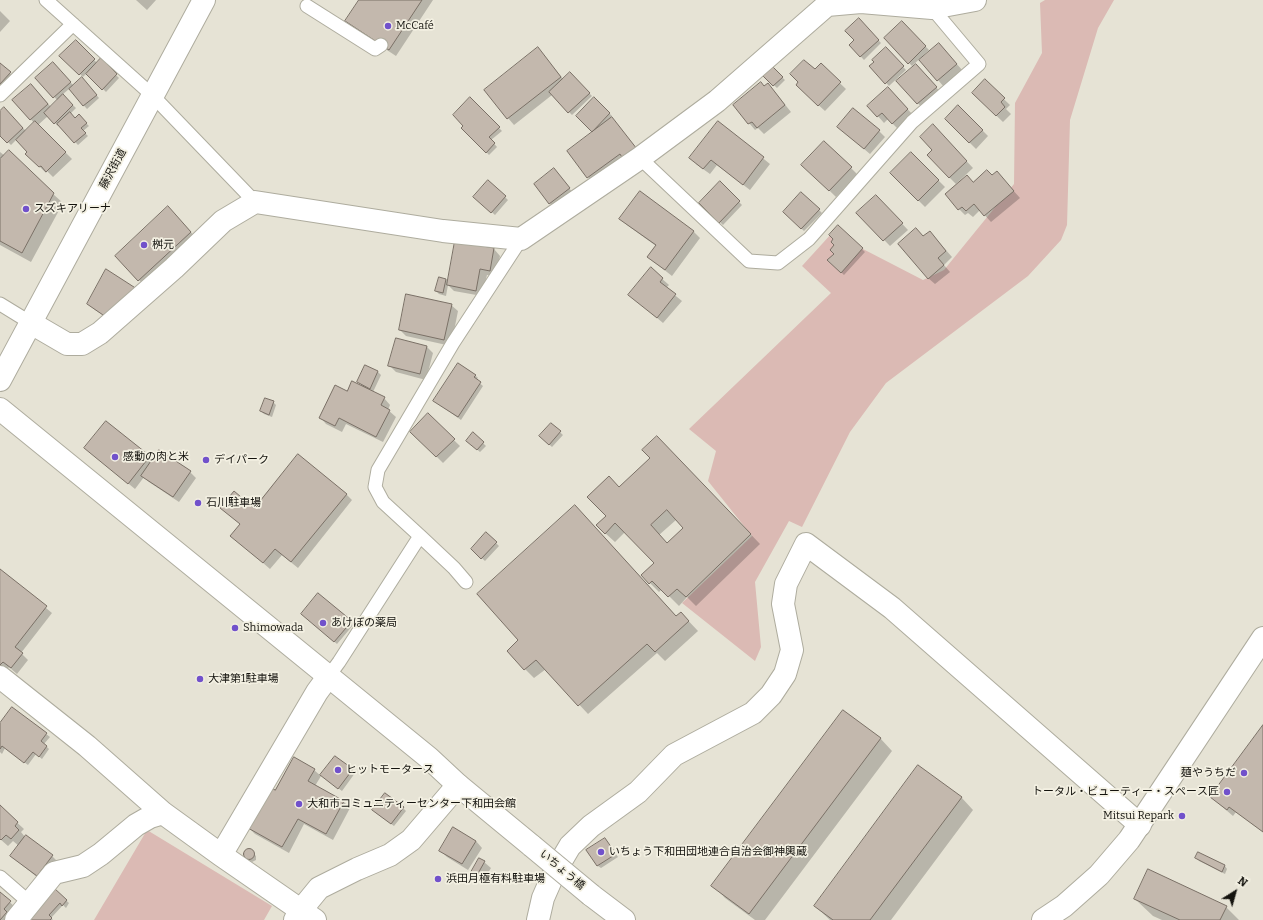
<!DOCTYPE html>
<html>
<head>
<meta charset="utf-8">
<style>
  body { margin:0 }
  #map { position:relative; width:1263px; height:920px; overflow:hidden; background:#e6e3d5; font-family:Bitter,serif }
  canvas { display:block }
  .north { position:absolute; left:1215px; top:872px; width:40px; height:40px; -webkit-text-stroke:3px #f3f0e2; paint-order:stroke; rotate:37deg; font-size:11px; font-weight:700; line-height:16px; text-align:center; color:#14130e }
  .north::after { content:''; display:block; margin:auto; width:14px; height:18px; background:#14130e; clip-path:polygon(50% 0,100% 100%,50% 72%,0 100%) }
</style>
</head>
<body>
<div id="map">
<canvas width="1263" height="920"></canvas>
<div class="north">N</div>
</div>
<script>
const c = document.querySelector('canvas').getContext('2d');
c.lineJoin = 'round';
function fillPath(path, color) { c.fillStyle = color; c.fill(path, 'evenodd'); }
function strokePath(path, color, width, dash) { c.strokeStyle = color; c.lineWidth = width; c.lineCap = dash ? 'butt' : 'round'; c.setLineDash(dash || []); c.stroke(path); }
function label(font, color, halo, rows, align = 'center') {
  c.font = font + ' Bitter,"Noto Sans JP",serif'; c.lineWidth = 3.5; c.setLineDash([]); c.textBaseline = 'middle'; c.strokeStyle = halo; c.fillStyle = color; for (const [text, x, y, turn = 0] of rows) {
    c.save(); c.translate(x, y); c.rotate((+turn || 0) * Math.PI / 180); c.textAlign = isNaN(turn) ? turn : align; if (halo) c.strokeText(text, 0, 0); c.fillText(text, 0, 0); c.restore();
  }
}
const green = new Path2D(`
  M1045,0H1114L1098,28L1070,120L1067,225L1061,240L1028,276L886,383L850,432L802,527L789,521L755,582L761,647L755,661L682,603L752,536L708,481L716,451L689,429L831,293L802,266L832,233L923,280L944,270L1014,184L1015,103L1042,53L1040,3Z
  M147,830L272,906L264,920H94Z`);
const shadow = new Path2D(`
  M136,0H156L147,10Z
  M360,0H433L396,56L352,27L346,21Z
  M0,11L10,21L0,32Z
  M859,20L881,43L864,60L850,45L855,40Z
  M902,22L929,50L912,66L885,38Z
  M76,41L97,63L101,60L119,78L106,92L87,73L83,77L61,56Z
  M939,44L963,71L944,87L938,80Z
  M886,48L906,70L889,86L871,66Z
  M538,49L564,80L570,74L592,96L572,115L552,95L514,125L508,118Z
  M52,63L74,86L85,82L99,98L87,109L69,89L62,95L76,108L70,114L75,119L79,116L89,126L83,131L88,136L78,145L59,125L58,126L48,116L38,125L72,159L53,177L47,171L46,173L27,154L28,152L16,140L11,145L0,134V112L4,109L26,131L34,123L14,100L37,91L51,107L58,101L37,78Z
  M0,64L16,79L0,88Z
  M821,65L846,89L825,111L803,91L815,71Z
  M771,67L785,80L777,88L763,75Z
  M922,71L942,94L924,110L898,81Z
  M985,81L1010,105L1006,109L1011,114L1003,122L973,93Z
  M764,87L774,91L791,112L764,134L758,128L755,130L734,105Z
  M894,95L914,116L899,130L888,119L884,123L869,106Z
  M594,98L612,116L611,117L615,121L623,156L591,180L588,177L593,132L577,116Z
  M470,99L502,131L491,140L497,147L489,155L463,128Z
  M958,106L988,136L976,149L946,119Z
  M718,122L770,164L750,190L717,165L710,174L696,164Z
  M879,131L885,137L870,154L845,133Z
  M939,132L973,168L956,184L949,177Z
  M0,152L53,194L63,203L31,262L0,245Z
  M911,153L945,187L925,207L891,173Z
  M803,165L851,168L857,174L836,197Z
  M557,172L572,192L553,207L535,184Z
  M992,176L1003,179L1020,198L991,222L980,210L973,217L968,213L965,215L959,209L974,183Z
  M720,183L742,205L723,225L700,203Z
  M802,193L822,213L804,231L784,212Z
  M876,196L908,230L890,246L858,213Z
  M475,197H505L508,200L495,215Z
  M177,217L200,242L148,289L139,280Z
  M620,219L694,232L700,238L672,276L648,257L656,246L627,225Z
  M838,226L865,252L844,275L829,260L835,254Z
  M930,232L952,257L944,265L950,272L935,284L928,278L923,237Z
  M456,242L494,249L500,256L496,276L487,275L482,296L454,291L448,285L446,296L439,294L436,291L446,279L448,282Z
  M651,269L669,285L666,288L682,301L663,323L630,295Z
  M107,271L113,322L95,310L88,304Z
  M451,305L458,311L451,346L406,336L400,330Z
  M396,339L427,347L433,353L426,380L396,372L389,365Z
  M366,367L378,372L381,375L373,392L384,398L390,405L388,410L396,417L383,442L346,424L342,432L326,424L320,417L347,392L364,388L359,382Z
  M475,375L478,378L476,380L483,386L461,420L434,401Z
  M273,402L276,405L272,417L264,414L261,411Z
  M428,415L460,446L443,463L412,432Z
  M106,422L153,460L190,472L196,478L179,502L149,482L144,477L135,489L85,448Z
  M551,424L563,435L552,447L540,436Z
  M473,433L486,446L480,452L467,441Z
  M666,446L760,544L696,606L687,597L679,606L662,589L659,592L650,583L655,563L625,532L615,542L605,533L607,516L620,488ZM676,520L684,528L667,544L659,535Z
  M346,494L352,500L298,568L282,555L270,569L232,536L241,525L222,508L254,509Z
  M575,506L677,617L681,613L698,631L665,661L657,653L588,714L546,669L534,678L525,669L520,640Z
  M487,534L499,546L485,561L472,549Z
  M0,570L52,613L21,653L28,660L17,674L9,667L6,671L0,667Z
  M302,614L351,621L354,624L337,644Z
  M12,708L50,737L44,744L49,749L42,759L36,754L28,765L5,748L2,754L0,752V725Z
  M1263,726V832L1236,812L1233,816L1211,797Z
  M880,738L892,751L765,920H755L725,898L713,885Z
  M335,757L355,773L342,791L324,778Z
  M314,770L321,776L315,786L344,802L350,808L333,840L304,824L289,853L255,834L249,828L276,791Z
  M961,797L973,810L891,920H830L815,906Z
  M0,807L24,829L21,832L25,837L52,856L58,862L43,882L11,856L19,846L13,841L8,846L0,839Z
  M403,808L406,811L394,826L376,813Z
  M605,839L618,857L601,868L598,866Z
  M476,841L482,848L468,870L447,857L440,850Z
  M247,850H250L256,856V860L252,862L248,860L244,855V853Z
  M1197,858L1225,866L1227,869L1225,874L1199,861Z
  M484,862L491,868L482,883L477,880L471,874Z
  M54,890L69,903L66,908L63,905L51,918L53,920H33Z
  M0,893L16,908L11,920H0Z
  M1135,899L1226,907L1239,920H1162L1153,916Z`);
const building = new Path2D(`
  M359,0H422L389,50L345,21Z
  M859,18L879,40L860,57L849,45L854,40L845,31Z
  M902,21L926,46L908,64L884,38Z
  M76,40L95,59L79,75L59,56Z
  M939,43L957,64L937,81L919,60Z
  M538,47L561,77L507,119L484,90Z
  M886,47L904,66L885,84L869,66L874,62L872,60Z
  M101,58L117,74L102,90L86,74Z
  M804,60L815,69L821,63L841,82L818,106L796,85L798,82L790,74Z
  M53,62L71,82L53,98L35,78Z
  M0,63L11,72L0,84Z
  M916,64L937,87L917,104L896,81Z
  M771,65L783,77L773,86L762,75Z
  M570,72L590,93L568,113L549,92Z
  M82,77L97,95L83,106L69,89Z
  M985,79L1005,98L1001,102L1005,107L996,116L972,93Z
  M761,82L764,86L768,83L785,105L757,128L752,122L748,124L733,105Z
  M31,84L48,104L30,120L12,100Z
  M888,87L908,109L892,124L882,113L877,117L867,106Z
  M63,94L73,105L54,124L44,113Z
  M470,97L500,127L489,137L495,143L486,153L461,128L463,126L453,115Z
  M594,97L610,113L592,132L576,116Z
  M958,105L983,130L969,143L945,119Z
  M4,107L23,128L7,143L0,136V111Z
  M853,108L880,130L864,149L837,127Z
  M70,112L75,118L79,114L87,123L81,128L86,133L74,143L57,124Z
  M612,117L637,149L623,159L620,154L587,178L567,151Z
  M35,121L66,152L46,172L41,166L39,167L25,154L27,152L16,140Z
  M718,121L764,157L743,185L711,160L703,169L689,158Z
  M933,124L967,161L949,178L927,155L932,150L920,137Z
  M824,141L852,167L829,191L801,165Z
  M9,150L54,193L22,253L0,241V159Z
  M911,152L939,180L918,201L890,173Z
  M554,168L570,188L549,204L534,184Z
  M987,170L992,175L997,171L1014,191L984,216L974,204L966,211L962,207L958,210L945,194L967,175L973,182Z
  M488,180L506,196L491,213L473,197Z
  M720,181L740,201L719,223L699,203Z
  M640,191L694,231L665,270L647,257L656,245L619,219Z
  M801,192L820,209L801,229L783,212Z
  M876,195L903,223L883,241L856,213Z
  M168,206L191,232L138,281L115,256Z
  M838,225L863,248L841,273L827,260L834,254L830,250L834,245L831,242L833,239L829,235Z
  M916,228L923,236L930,231L946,251L938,258L944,265L928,279L898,244Z
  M455,241L494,248L490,271L480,269L476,291L447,285Z
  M651,267L663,278L660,282L676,294L657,318L628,295Z
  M106,269L137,289L106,317L87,304Z
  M439,277L446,279L443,293L435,291Z
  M406,294L452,304L444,340L399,330Z
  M396,338L427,346L420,374L388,366Z
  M458,363L476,375L474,377L481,382L458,417L433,401Z
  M365,365L378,371L370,389L357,382Z
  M352,381L385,397L381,405L390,410L376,437L339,418L335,426L319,418L335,385L347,391Z
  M265,398L274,401L269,415L260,411Z
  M428,413L455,439L436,457L410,432Z
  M106,421L150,456L128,484L84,448Z
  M551,423L561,431L549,445L539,436Z
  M473,432L484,442L477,450L466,441Z
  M657,436L751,534L686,597L677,589L668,597L652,581L649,584L641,575L654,563L615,523L605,534L596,525L606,516L587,497L609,476L619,487L650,458L642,450ZM667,510L683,528L667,543L651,525Z
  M159,450L191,471L173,497L141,476Z
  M298,454L347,494L291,562L275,549L263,563L230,536L240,524L220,508L234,491L254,508Z
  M575,505L676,616L681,612L689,621L655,652L647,644L578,706L536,660L524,670L507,651L518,640L477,594Z
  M486,532L497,542L481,559L471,549Z
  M0,569L47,606L15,647L23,653L11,668L3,662L0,665Z
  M318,593L352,621L334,642L301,614Z
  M12,707L47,733L41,741L47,746L39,757L33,752L24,763L2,746L0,749V723Z
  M843,710L881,738L749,914L711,886Z
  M1263,725V832L1229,807L1227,810L1210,797Z
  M335,756L353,769L338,789L320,775Z
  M294,757L315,769L308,781L344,801L326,834L298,819L282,847L248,828L270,787L275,790Z
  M918,765L962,797L870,920H833L814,906Z
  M385,793L404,807L391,824L372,810Z
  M0,805L18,822L15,826L19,830L11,839L6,835L1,840L0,839Z
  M453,827L476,841L462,864L439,851Z
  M26,835L53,855L37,876L10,856Z
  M605,838L616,854L597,866L586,850Z
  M243.5 854a5.5 5.5 0 1 1 11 0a5.5 5.5 0 1 1-11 0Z
  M1198,852L1225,865L1222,872L1195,858Z
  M479,858L485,861L476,877L470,874Z
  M1148,869L1227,906L1220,920H1180L1134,899Z
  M54,888L67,900L62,906L60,903L49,915L52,918L50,920H31L29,918Z
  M0,892L11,901L4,909L7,912L0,920Z`);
const service = new Path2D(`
  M46,0L152,95L255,202
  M307,6L375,49L381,45
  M0,95L73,24
  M640,158L749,261L778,263L809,239L912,122L979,64L932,8
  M0,304L31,323
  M420,536L454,568L466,582
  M328,677L339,662L420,536L383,502L375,487L378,470L453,343L521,239
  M0,877L30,903`);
const minor = new Path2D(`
  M31,323L67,344H82L100,333L174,268L223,221L255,202L443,231L521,239L640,158L717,101L827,5L861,2L932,8L975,0
  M0,677L87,746L163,813L221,855L315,920
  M221,855L317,692L328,677
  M16,920L54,873L83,866L101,854L136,825L150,817L163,813
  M295,920L301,910L319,888L357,869L390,855L411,840L458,785
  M538,920L543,898L554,873L570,846L591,826L638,792L674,755L753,713L771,695L785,674L792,650L783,604L786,584L806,544L892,608L1140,825`);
const tertiary = new Path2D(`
  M0,409L429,758L458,785L532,846
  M591,895L624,920
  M1043,920L1064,906L1099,875L1129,840L1263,638`);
const trunk = new Path2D(`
  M0,380L204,0`);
const tertiaryBridge = new Path2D(`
  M532,846L591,895`);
const markers = [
  [388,26,4,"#7151cb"],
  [26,209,4,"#7151cb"],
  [144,245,4,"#7151cb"],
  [115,457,4,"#7151cb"],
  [206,460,4,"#7151cb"],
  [198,503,4,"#7151cb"],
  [323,623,4,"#7151cb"],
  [235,628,4,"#7151cb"],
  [200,679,4,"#7151cb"],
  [338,770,4,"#7151cb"],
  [1244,773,4,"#7151cb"],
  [1227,792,4,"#7151cb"],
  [299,804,4,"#7151cb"],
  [1182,816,4,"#7151cb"],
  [601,852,4,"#7151cb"],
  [438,879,4,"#7151cb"]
];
const poiNames = [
  ["McCafé",396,26],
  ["スズキアリーナ",34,209],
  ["桝元",152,245],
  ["感動の肉と米",123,457],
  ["デイパーク",214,460],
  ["石川駐車場",206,503],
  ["あけぼの薬局",331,623],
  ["Shimowada",243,628],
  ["大津第1駐車場",208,679],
  ["ヒットモータース",346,770],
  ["麺やうちだ",1236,773,"right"],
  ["トータル・ビューティー・スペース匠",1219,792,"right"],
  ["大和市コミュニティーセンター下和田会館",307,804],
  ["Mitsui Repark",1174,816,"right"],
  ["いちょう下和田団地連合自治会御神輿蔵",609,852],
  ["浜田月極有料駐車場",446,879]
];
const streetNames = [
  ["藤沢街道",113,169,-62],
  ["いちょう橋",562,870,40]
];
fillPath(green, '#dbbab4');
fillPath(shadow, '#0003');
fillPath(building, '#c3b8ad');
strokePath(building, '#7a7066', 1);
strokePath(service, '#aeac9e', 15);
strokePath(minor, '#aeac9e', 24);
strokePath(tertiary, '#aeac9e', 24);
strokePath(trunk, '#aeac9e', 24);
strokePath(service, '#fff', 13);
strokePath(minor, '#fff', 22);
strokePath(tertiary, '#fff', 22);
strokePath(trunk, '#fff', 22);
strokePath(tertiaryBridge, '#aeac9e', 24, []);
strokePath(tertiaryBridge, '#fff', 22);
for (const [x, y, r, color] of markers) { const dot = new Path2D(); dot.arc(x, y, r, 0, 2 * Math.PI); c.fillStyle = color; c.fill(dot); strokePath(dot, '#f3f0e2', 1.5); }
label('11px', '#14130e', '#f3f0e2', poiNames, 'left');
label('11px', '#14130e', '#f3f0e2', streetNames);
</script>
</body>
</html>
